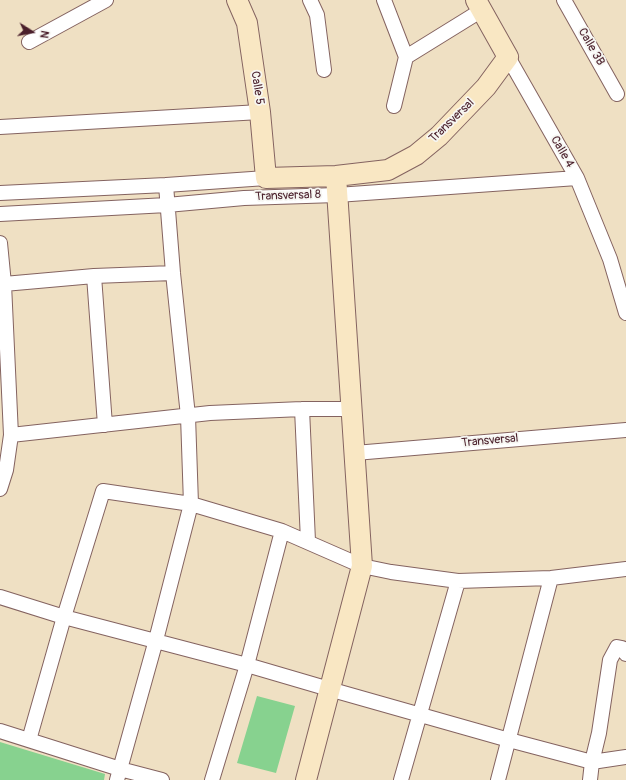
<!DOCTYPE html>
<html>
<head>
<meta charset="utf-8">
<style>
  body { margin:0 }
  #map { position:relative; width:626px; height:780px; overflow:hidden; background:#efe0c3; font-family:Pangolin,sans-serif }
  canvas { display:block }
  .north { position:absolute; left:12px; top:12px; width:40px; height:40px; -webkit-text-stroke:3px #f6f6f2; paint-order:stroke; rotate:101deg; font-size:11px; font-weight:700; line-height:16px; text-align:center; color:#4a1f2b }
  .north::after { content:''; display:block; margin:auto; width:14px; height:18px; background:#4a1f2b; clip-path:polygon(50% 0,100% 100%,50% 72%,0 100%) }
</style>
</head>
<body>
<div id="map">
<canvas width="626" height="780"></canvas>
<div class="north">N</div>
</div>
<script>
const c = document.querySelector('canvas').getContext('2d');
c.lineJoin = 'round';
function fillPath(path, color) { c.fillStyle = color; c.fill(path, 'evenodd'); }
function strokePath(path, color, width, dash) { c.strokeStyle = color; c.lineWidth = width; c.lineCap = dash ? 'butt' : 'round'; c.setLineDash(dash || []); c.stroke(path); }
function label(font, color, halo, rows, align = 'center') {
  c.font = font + ' Pangolin,sans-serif'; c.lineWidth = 3.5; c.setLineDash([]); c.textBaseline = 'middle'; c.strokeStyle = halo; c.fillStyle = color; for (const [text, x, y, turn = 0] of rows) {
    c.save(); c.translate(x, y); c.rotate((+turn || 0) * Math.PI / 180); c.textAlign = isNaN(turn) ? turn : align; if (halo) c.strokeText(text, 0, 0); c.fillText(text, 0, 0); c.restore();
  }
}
const green = new Path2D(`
  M257,696L295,706L276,773L237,763Z
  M0,742L105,774L104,780H0Z`);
const street = new Path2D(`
  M310,0L317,15L324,70
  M384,0L406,57
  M564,0L617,94
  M29,42L106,0
  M508,57L577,178L610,259L626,313
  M394,106L406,57L482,10
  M0,127L260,112
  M0,193L166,185L266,178
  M0,214L167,205L244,198L337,195L577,178
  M0,243L4,284L11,435L6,470L0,489
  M94,276L105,425
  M4,284L94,276L173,273
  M302,409L308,541
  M11,435L210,413L302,409H352
  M355,453L626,430
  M0,597L64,617L247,665L329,689L509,740L592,762L626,757
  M0,731L120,769L162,780
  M29,740L64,617L103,491L191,504L282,531L362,566L391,572L458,581L551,578L626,569
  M117,780L156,640L191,504L188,416L173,273L166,185
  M212,780L247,665L282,531
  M401,780L458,581
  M498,780L551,578
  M590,780L592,762L599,733L610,660L617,647L622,648L626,654`);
const secondary = new Path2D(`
  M237,0L247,23L260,112L266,178L336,176L388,170L416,155L439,136L486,87L508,57L476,0
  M306,780L362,566L336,176`);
const streetNames = [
  ["Calle 3B",591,47,60],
  ["Calle 5",257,88,81],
  ["Transversal",452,121,-44],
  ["Calle 4",562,152,60],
  ["Transversal 8",288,196,-2],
  ["Transversal",490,441,-5]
];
fillPath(green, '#87d28f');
strokePath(street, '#846360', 16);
strokePath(secondary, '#846360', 22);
strokePath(street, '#fff', 14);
strokePath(secondary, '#f9e7c3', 20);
label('12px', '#4a1f2b', '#f6f6f2', streetNames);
</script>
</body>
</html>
